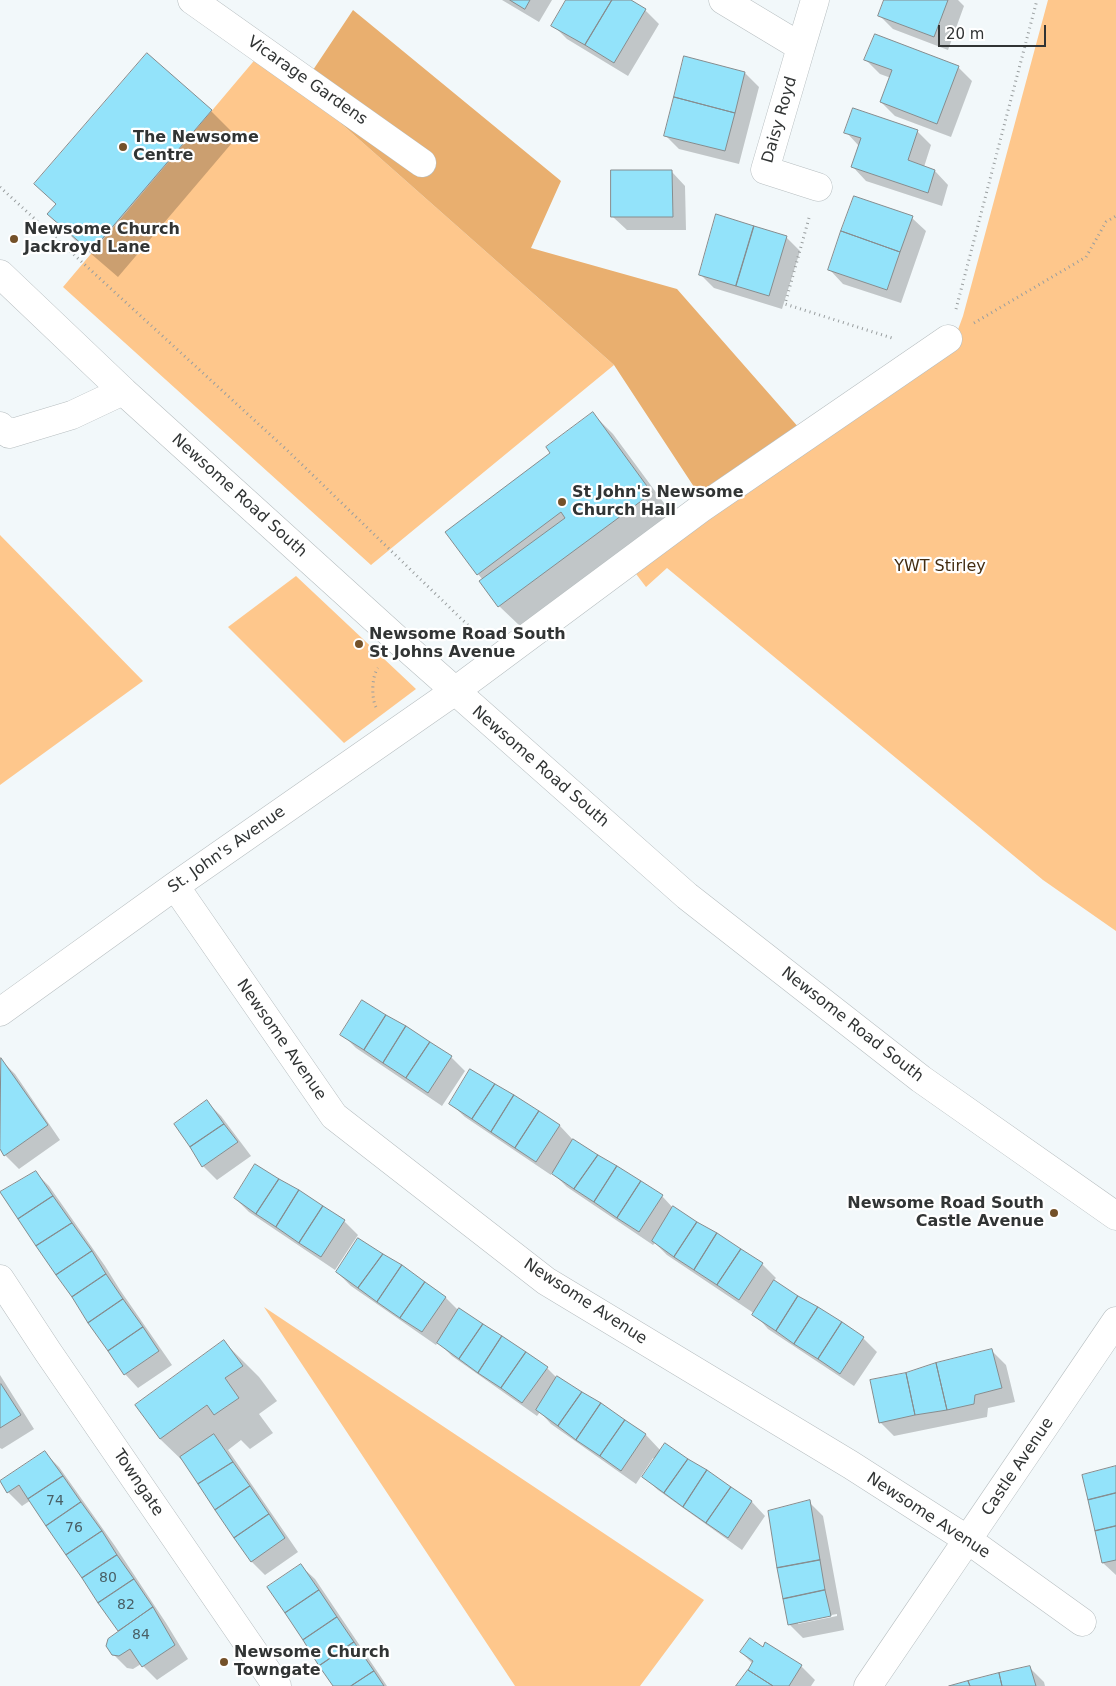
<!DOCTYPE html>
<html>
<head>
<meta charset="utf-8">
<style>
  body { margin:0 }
  #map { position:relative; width:1116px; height:1686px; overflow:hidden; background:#f2f8fa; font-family:"DejaVu Sans",sans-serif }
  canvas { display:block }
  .scale { position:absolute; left:938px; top:25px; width:108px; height:22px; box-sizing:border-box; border:2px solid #313434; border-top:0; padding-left:6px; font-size:15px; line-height:18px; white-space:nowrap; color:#313434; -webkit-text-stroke:4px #fff; paint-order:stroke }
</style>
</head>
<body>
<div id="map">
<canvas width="1116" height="1686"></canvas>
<div class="scale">20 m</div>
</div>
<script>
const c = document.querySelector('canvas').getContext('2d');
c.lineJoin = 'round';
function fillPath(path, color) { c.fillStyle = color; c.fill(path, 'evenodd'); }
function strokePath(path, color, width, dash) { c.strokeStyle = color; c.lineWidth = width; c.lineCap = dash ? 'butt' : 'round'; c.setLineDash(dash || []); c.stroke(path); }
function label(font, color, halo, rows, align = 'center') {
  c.font = font + ' "DejaVu Sans",sans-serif'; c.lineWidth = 4.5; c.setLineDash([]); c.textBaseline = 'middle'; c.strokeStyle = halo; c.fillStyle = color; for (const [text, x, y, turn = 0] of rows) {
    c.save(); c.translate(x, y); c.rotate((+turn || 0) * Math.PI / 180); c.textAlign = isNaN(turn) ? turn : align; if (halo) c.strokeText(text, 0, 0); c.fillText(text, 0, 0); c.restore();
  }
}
const green = new Path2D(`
  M1048,0H1116V931L1043,880L667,568L646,587L630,566L952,346L963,316Z
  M258,56L301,88L614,365L371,565L63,287Z
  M0,535L143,681L0,785Z
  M296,576L416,689L344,743L228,627Z
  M264,1307L704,1600L640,1686H515Z`);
const forest = new Path2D(`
  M353,10L561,181L531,248L677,289L800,429L700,496L614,365L301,88Z`);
const shadow = new Path2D(`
  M502,0H552L539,22Z
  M568,0H629L645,10L659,24L628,76L567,39L553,25Z
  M885,0H958L964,6L948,50L893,29L879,15Z
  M147,55L211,111L237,137L118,277L75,240L49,214L57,205L36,184Z
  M685,58L745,73L759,87L739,164L679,149L665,135Z
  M866,60L958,67L972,81L951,137L895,116L881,102L891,78L880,74Z
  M917,131L931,145L924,167L935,171L948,185L942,206L866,181L853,167L859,146L846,132Z
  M672,172L685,186L686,230H627L613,217Z
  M912,218L926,231L901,303L843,284L830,270Z
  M786,237L800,251L782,309L714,288L700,274Z
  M593,414L613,434L672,514L520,626L499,606L483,580L478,574L552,454Z
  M342,1034L451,1057L465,1071L442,1106L356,1048Z
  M1,1060L15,1074L60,1140L19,1169L5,1155L0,1147Z
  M471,1070L560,1126L574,1141L662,1196L674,1209L762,1264L776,1278L773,1281L863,1338L877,1352L854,1386L768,1329L755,1314L667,1255L655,1243L653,1245L567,1187L552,1172L551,1175L465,1117L451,1104Z
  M207,1102L221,1116L251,1156L217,1180L203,1166Z
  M35,1172L49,1186L105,1266L120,1290L172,1365L138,1388L125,1374Z
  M235,1198L344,1221L358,1235L335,1270L249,1212Z
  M337,1272L446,1298L459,1311L547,1368L557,1378L646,1435L661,1451L665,1445L752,1502L765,1516L742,1550L658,1490L644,1477L655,1459L653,1458L636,1484L551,1424L540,1412L537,1416L452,1356L438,1342L436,1345L351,1286Z
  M224,1342L259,1377L277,1401L259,1414L273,1433L250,1449L241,1440L228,1450L298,1552L265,1575L251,1561L187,1465L160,1439Z
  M992,1351L1006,1365L1015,1402L988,1408L987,1417L894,1436L880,1422L906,1374Z
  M0,1375L34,1429L2,1449L0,1448Z
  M45,1453L59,1467L115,1546L166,1623L188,1659L157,1680L141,1664L133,1669L127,1668L113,1654L120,1632L31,1500L22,1506L8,1492Z
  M1116,1468V1575L1103,1563Z
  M809,1502L823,1516L844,1630L803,1638L789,1624ZM837,1614V1616L798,1624V1621Z
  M301,1566L315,1579L387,1686H335Z
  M766,1643L801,1666L815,1680L811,1686H738L753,1664L741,1652L763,1648Z
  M1030,1668L1044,1682L1045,1686H954Z`);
const building = new Path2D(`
  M510,0H530L525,9Z
  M566,0H612L585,45L551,26Z
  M612,0H631L646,9L614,63L585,45Z
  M884,0H948L934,37L878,16Z
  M875,34L959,66L937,124L880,102L892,70L864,60Z
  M147,53L212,110L91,252L47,214L56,204L34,184Z
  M684,56L745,72L735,113L674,97Z
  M674,97L735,113L725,151L664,136Z
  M853,108L918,130L908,160L935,170L928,193L851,167L861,138L844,133Z
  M611,170H672L673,217H611Z
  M854,196L913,216L900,252L841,231Z
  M716,214L754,226L736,286L699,275Z
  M754,226L787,236L769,296L736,286Z
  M841,231L900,252L887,290L828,270Z
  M593,412L652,493L498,607L479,581L565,518L561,512L477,575L445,532L550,453L546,447Z
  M362,1000L386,1015L364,1050L340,1035Z
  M386,1015L406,1026L383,1063L364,1050Z
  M406,1026L430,1042L406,1078L383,1063Z
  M430,1042L452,1056L428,1093L406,1078Z
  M1,1058L48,1125L4,1156L0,1149Z
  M470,1069L495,1084L472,1119L449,1104Z
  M495,1084L514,1095L491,1132L472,1119Z
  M514,1095L539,1111L515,1148L491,1132Z
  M207,1100L224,1124L190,1147L174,1124Z
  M539,1111L560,1125L536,1162L515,1148Z
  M224,1124L238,1142L202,1167L190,1147Z
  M573,1139L598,1155L574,1189L552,1174Z
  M598,1155L617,1166L594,1202L574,1189Z
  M255,1164L279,1179L256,1214L234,1198Z
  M617,1166L641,1181L617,1218L594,1202Z
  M36,1171L53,1196L18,1219L0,1192Z
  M279,1179L299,1190L276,1227L256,1214Z
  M641,1181L663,1195L639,1232L617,1218Z
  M299,1190L323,1206L299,1243L276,1227Z
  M53,1196L72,1223L36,1246L18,1219Z
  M323,1206L345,1220L321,1257L299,1243Z
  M673,1206L697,1222L674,1257L652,1241Z
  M697,1222L717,1233L694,1270L674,1257Z
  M72,1223L92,1251L56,1275L36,1246Z
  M717,1233L741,1249L717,1285L694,1270Z
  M358,1238L383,1254L358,1288L336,1272Z
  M741,1249L763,1263L739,1300L717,1285Z
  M92,1251L106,1274L72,1297L56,1275Z
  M383,1254L402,1265L377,1302L358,1288Z
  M402,1265L425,1282L400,1318L377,1302Z
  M106,1274L123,1299L88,1323L72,1297Z
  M774,1280L798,1296L776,1331L752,1315Z
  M425,1282L446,1297L422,1332L400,1318Z
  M798,1296L818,1307L794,1344L776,1331Z
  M123,1299L143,1327L108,1351L88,1323Z
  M818,1307L842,1322L818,1359L794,1344Z
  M459,1308L483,1324L459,1359L437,1343Z
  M842,1322L864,1337L840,1374L818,1359Z
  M483,1324L502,1336L478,1373L459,1359Z
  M143,1327L159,1351L124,1375L108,1351Z
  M502,1336L526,1352L501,1388L478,1373Z
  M224,1340L243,1366L225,1378L239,1398L214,1415L207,1405L160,1439L135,1405Z
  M992,1349L1002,1388L975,1395L974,1404L947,1410L936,1363Z
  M526,1352L548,1367L522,1403L501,1388Z
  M936,1363L947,1410L915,1415L906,1373Z
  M906,1373L915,1415L879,1423L870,1380Z
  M557,1376L582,1392L558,1426L536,1410Z
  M1,1384L21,1415L0,1428V1385Z
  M582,1392L601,1403L576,1440L558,1426Z
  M601,1403L625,1420L600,1456L576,1440Z
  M625,1420L646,1434L621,1471L600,1456Z
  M214,1434L233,1462L198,1484L180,1457Z
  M665,1443L688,1459L664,1493L642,1477Z
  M45,1451L63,1476L28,1499L19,1485L7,1493L0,1481Z
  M688,1459L707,1470L683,1507L664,1493Z
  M233,1462L250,1486L215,1510L198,1484Z
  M1116,1466V1493L1088,1500L1082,1475Z
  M707,1470L731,1487L706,1523L683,1507Z
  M63,1476L81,1502L46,1526L28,1499Z
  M250,1486L269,1514L234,1538L215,1510Z
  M731,1487L752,1501L728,1538L706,1523Z
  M1116,1493V1526L1095,1531L1088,1500Z
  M810,1500L820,1560L777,1568L768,1511Z
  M81,1502L102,1531L66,1555L46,1526Z
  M269,1514L285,1538L251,1562L234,1538Z
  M1116,1526V1560L1102,1563L1095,1531Z
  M102,1531L117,1555L82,1578L66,1555Z
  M117,1555L134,1579L98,1603L82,1578Z
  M820,1560L825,1590L783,1599L777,1568Z
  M301,1564L319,1590L285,1613L267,1587Z
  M134,1579L153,1607L118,1631L98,1603Z
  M319,1590L337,1617L303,1640L285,1613Z
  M825,1590L831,1616L788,1625L783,1599Z
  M153,1607L175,1645L142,1667L130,1649L119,1656L112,1655L106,1646L108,1639Z
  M337,1617L354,1642L319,1666L303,1640Z
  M750,1638L763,1647L765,1642L802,1665L789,1686H773L748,1670L753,1661L740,1652Z
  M354,1642L374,1671L351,1686H333L319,1666Z
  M1030,1666L1036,1686H1002L999,1673Z
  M748,1670L773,1686H736Z
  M374,1671L384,1686H351Z
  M999,1673L1002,1686H970L968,1681Z
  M968,1681L970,1686H949Z`);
const path = new Path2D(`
  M0,187L288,451L477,634
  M809,218L785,304L892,338
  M956,309L1037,0
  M974,323L1086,257L1106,222L1116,216
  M376,707C371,698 372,675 378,668`);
const minor = new Path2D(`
  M192,0L422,163
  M723,0L801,47L765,170L818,187
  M801,47L815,0
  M0,274L123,391L400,642L687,896L921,1079L1116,1216
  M0,426L9,434L72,415L123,391
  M175,886L334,1116L546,1281L851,1465L968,1540L1082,1622
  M0,1012L175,886L455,691L700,509L948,339
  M0,1279L48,1352L277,1686
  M868,1686L1116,1321`);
const markers = [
  [123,147,5,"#745129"],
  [14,239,5,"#745129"],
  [562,502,5,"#745129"],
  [359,644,5,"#745129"],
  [1054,1213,5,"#745129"],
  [224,1662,5,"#745129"]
];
const numberNames = [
  ["74",55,1501],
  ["76",74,1528],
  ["80",108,1578],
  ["82",126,1605],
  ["84",141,1635]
];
const streetNames = [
  ["Vicarage Gardens",307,81,35],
  ["Daisy Royd",780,120,-74],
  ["Newsome Road South",239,496,42],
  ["Newsome Road South",540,767,41],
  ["St. John's Avenue",227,850,-35],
  ["Newsome Road South",852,1025,38],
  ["Newsome Avenue",281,1040,55],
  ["Newsome Avenue",585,1302,33],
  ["Castle Avenue",1018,1467,-56],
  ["Towngate",138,1483,56],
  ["Newsome Avenue",928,1516,33]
];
const poiNames = [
  ["The Newsome",133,138],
  ["Centre",133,156],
  ["Newsome Church",24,230],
  ["Jackroyd Lane",24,248],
  ["St John's Newsome",572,493],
  ["Church Hall",572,511],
  ["Newsome Road South",369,635],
  ["St Johns Avenue",369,653],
  ["Newsome Road South",1044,1204,"right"],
  ["Castle Avenue",1044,1222,"right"],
  ["Newsome Church",234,1653],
  ["Towngate",234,1671]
];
const parkNames = [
  ["YWT Stirley",940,567]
];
fillPath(green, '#fec78c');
fillPath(forest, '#e9af6f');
fillPath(shadow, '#0003');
fillPath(building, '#93e3fa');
strokePath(building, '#868c8e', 1);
strokePath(minor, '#b7bec0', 29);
strokePath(path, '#999e9f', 3, [1, 4]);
strokePath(minor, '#fff', 28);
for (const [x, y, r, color] of markers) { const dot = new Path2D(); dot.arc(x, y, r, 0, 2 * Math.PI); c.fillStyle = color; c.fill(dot); strokePath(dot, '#fff', 2); }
label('14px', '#4a6066', null, numberNames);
label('16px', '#313434', '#fff', streetNames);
label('bold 16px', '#313434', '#fff', poiNames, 'left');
label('16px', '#442d11', '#fff', parkNames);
</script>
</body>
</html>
